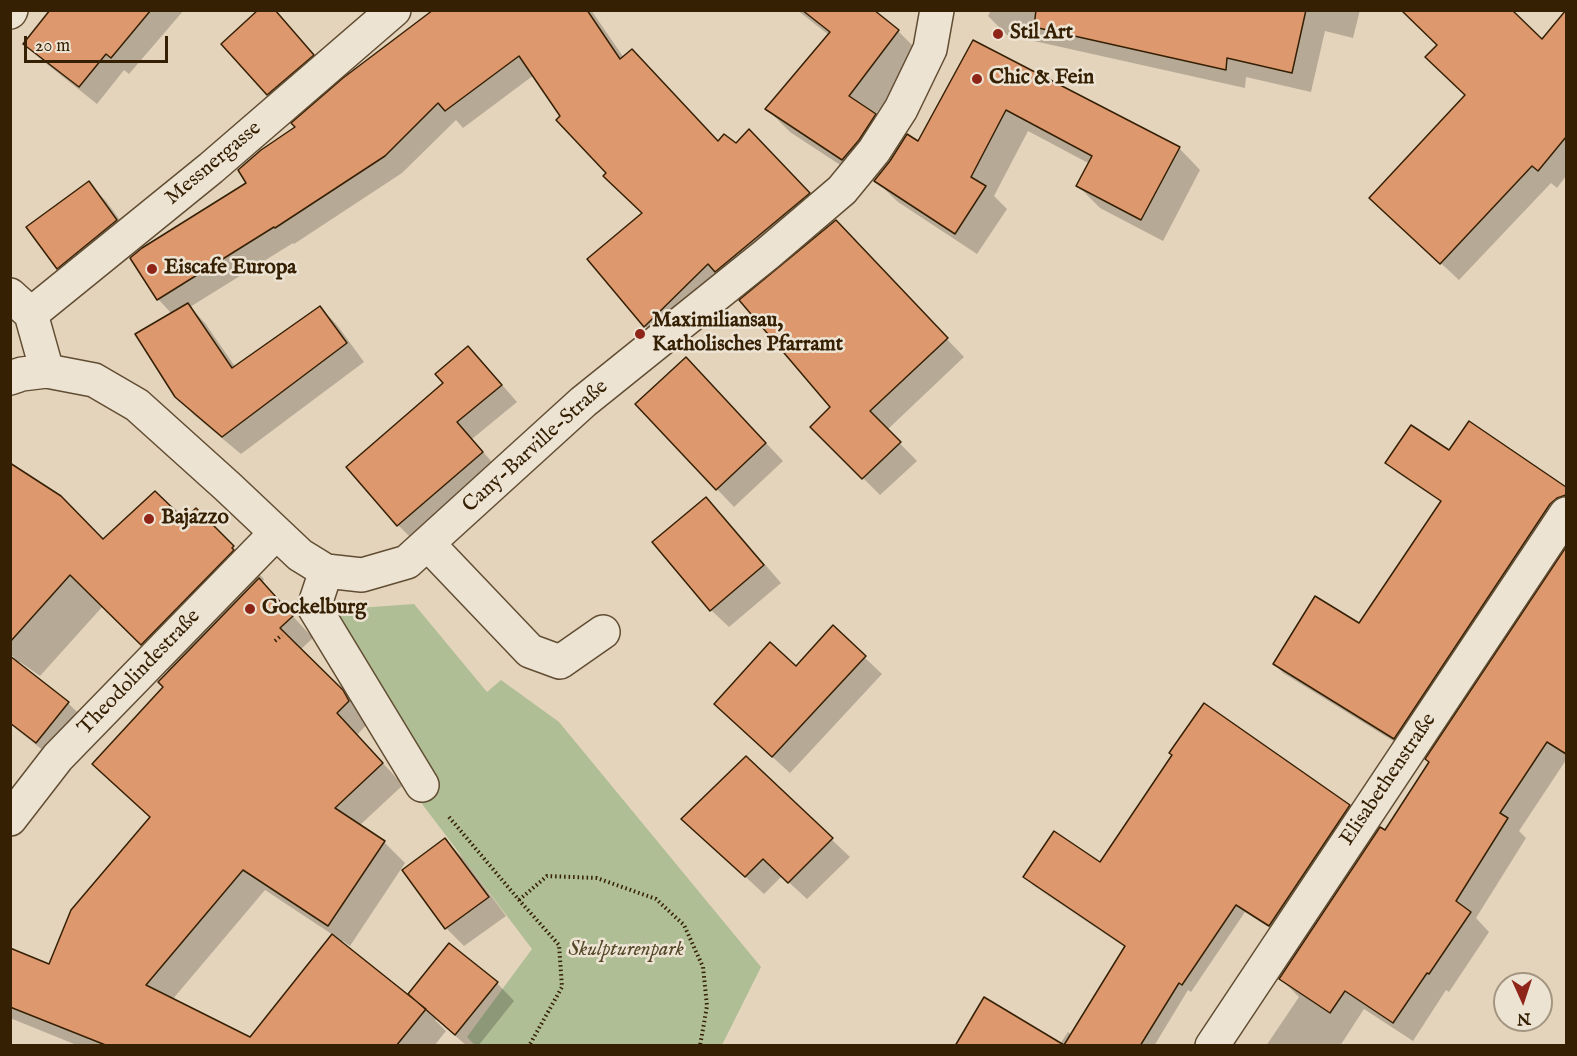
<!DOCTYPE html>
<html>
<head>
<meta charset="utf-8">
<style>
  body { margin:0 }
  #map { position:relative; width:1577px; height:1056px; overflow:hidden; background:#e4d4bc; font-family:"IM FELL English",serif }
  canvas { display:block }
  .frame { position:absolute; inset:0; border:12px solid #352004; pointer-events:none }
  .north { position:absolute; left:1493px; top:972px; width:60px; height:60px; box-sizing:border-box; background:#ede3d3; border:2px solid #a39580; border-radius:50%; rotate:177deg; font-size:16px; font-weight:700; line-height:24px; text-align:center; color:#352004 }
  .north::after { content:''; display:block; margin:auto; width:21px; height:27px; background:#8f2418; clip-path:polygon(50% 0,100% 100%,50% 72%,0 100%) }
  .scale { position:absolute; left:24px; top:36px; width:144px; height:27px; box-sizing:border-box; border:3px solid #352004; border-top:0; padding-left:8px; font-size:18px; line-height:21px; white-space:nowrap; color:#352004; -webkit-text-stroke:4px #ede3d3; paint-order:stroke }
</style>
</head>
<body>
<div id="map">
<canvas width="1577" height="1056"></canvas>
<div class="frame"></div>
<div class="north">N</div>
<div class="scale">20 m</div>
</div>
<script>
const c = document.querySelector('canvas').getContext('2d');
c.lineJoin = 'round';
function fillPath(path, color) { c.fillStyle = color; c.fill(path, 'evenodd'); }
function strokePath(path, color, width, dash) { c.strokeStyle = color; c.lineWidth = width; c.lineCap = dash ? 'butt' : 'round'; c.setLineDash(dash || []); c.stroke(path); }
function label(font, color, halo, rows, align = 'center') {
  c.font = font + ' "IM FELL English",serif'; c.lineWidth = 5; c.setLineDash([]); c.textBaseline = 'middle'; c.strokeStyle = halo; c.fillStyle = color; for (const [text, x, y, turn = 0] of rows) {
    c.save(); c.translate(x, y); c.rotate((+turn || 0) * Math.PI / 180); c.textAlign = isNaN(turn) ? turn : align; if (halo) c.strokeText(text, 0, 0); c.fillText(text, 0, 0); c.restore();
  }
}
const green = new Path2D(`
  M414,604L487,692L501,680L559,722L761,967L722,1045L476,1046L467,1037L532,949L416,796L329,610Z`);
const shadow = new Path2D(`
  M52,10H184L129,74L124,70L97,104L43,61L25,43Z
  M274,10L330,73L285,112L268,94Z
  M436,10H591L624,58L719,142L766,148L826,211L662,343L645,326L644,214L562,116L534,75L463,128L456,120L402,173L294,244L293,243L190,307L205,323L236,368L320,307L337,325L364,362L241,454L194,415L176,396L172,314L158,299L132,258L248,183L297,128Z
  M797,10H872L898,31L921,54L875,115L898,138L866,182L790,132L767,109L829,35Z
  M991,10H1360L1353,38L1325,31L1311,92L1246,77L1245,88L1007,35L988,16Z
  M1550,31L1566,46V176L1557,188L1551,183L1459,280L1389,215Z
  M974,42L1179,148L1200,170L1163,241L1100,208L1078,186L1090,164L1028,131L994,196L1007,209L977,254L898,202L876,181L919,144Z
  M88,183L106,201L134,239L75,286L58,268Z
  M853,240L964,357L887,430L917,461L880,495L812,427L832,407Z
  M468,348L484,364L517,402L472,439L498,469L414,541L398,525L348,467L445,383Z
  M704,377L783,461L734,507L717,489Z
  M1449,452L1547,508L1556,517L1403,747L1283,673L1275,664L1359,625L1441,502L1396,472L1387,463Z
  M10,465L103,541L184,521L196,510L264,579L263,581L264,583L263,584L313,638L300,650L364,713L369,722L357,735L403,785L359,826L384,842L405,863L350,946L343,941L342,943L422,1008L497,983L514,1001L478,1046H467L436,1019L435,1020L446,1031L434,1046H79L10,1018V950L50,966L151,818L165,687L169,672L103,606L40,676L20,662L18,664L68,703L86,721L55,760L10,724V661L14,657L10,655ZM265,890L333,935L251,1039L172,1000Z
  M706,499L724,517L781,583L729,627L711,610Z
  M1566,550V760L1519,831L1526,838L1476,918L1489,932L1449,992L1446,990L1413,1041L1364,1009L1340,1046H1266L1299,997L1281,979L1385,833L1431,762L1427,759Z
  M864,657L882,674L790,773L733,721L796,668Z
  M746,758L850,857L807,899L782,876L764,894L683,819Z
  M1349,807L1357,815L1279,934L1245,912L1191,992L1188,990L1154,1046H969L1060,1044L1068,1032L1072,1035L1126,948L1034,886L1025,877L1101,864Z
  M445,840L463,858L506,916L464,946L446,928L404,870Z`);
const building = new Path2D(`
  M50,10H151L111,58L106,54L79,87L23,44Z
  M258,10H275L314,55L267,95L221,44Z
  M433,10H587L620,59L632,49L718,141L724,134L736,143L749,129L810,193L715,272L708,264L644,327L587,259L642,213L603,176L606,173L556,120L560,116L519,56L445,111L438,103L385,156L275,228L274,227L157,300L130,258L142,248L246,183L238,170L261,150L295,127L291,123L343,78Z
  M802,10H874L899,30L849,96L876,114L859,140L842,160L765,109L830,32Z
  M1036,10H1306L1292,73L1227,58L1226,70L1034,27Z
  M1401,10H1512L1542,39L1566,10V137L1538,171L1532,166L1440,264L1369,198L1465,95L1425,57L1437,45Z
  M973,40L1180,147L1141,220L1076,186L1092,156L1006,110L971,177L986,186L955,234L874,181L890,161L907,134L918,141Z
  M89,181L117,220L57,269L26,227Z
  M836,220L948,338L870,411L901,442L862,479L810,427L830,407L739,300Z
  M188,303L232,368L320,306L347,343L222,437L175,397L135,334Z
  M468,346L502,385L457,422L483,452L397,526L346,467L443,383L435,374Z
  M686,357L766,443L716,490L635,404Z
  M1469,421L1566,487V495L1557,498L1550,504L1394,739L1273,664L1315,596L1359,623L1441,501L1385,463L1411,425L1449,450Z
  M10,463L61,496L103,539L155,491L184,519L196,508L234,546L232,548L234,550L141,645L70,575L10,642Z
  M706,497L764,565L710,611L652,542Z
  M1566,547V754L1547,742L1500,813L1508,818L1456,901L1471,912L1429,974L1427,973L1393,1023L1345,991L1330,1013L1279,979L1380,827L1385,830L1429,762L1425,759Z
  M259,578L293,616L280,628L343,690L349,701L337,713L383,763L335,808L385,841L328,926L243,870L146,985L250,1037L332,934L426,1009L396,1046H108L10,1007V948L49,964L71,910L150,817L92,764L163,687L158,682Z
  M833,625L866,656L772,757L714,704L770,642L796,666Z
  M10,656L69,702L36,743L10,723Z
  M1204,703L1350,805L1269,926L1236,905L1182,985L1179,983L1140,1046H955L984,997L1064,1045L1125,946L1023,877L1054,831L1100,862L1172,755L1169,753Z
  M746,756L833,838L788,883L763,859L745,877L681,819Z
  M445,838L489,897L445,929L402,870Z
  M449,943L498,982L455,1035L408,994Z`);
const path = new Path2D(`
  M275,641L282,635
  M449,817L519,900L559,945L562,987L529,1046
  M519,900L547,876L597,878L656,899L684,925L703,967L707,1006L700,1046`);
const minor = new Path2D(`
  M10,12L11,10
  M10,295L31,314L47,371
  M31,314L211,168L394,10
  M10,378L22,374L47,371L94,380L137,405L228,487L300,555L326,571L362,575L407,562L583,402L767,254L842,190L874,151L901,109L930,49L937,10
  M428,544L530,651L560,662L603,632
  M326,571L314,607L422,785
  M10,819L58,757L276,533
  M1212,1046L1566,514`);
const markers = [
  [998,34,6,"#8f2418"],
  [977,79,6,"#8f2418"],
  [152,269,6,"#8f2418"],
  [640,334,6,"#8f2418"],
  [149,519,6,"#8f2418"],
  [250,609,6,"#8f2418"]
];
const poiNames = [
  ["Stil Art",1010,34],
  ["Chic & Fein",989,79],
  ["Eiscafe Europa",164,269],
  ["Maximiliansau,",652,322],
  ["Katholisches Pfarramt",652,346],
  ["Bajazzo",161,519],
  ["Gockelburg",262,609]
];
const streetNames = [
  ["Messnergasse",214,164,-40],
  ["Cany-Barville-Straße",536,447,-42],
  ["Theodolindestraße",140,673,-46],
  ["Elisabethenstraße",1389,780,-56]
];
const parkNames = [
  ["Skulpturenpark",626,951]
];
fillPath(green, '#afbe95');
fillPath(shadow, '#0003');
fillPath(building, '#de986e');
strokePath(building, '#352004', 1.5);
strokePath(minor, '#614d32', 36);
strokePath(path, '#352004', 4, [1.5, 3]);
strokePath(minor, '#ede3d3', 33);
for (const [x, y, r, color] of markers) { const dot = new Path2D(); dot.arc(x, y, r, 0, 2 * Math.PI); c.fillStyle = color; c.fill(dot); strokePath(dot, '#ede3d3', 2); }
label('bold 21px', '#352004', '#ede3d3', poiNames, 'left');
label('21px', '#352004', '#ede3d3', streetNames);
label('italic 21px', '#544828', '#ede3d3', parkNames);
</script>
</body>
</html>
